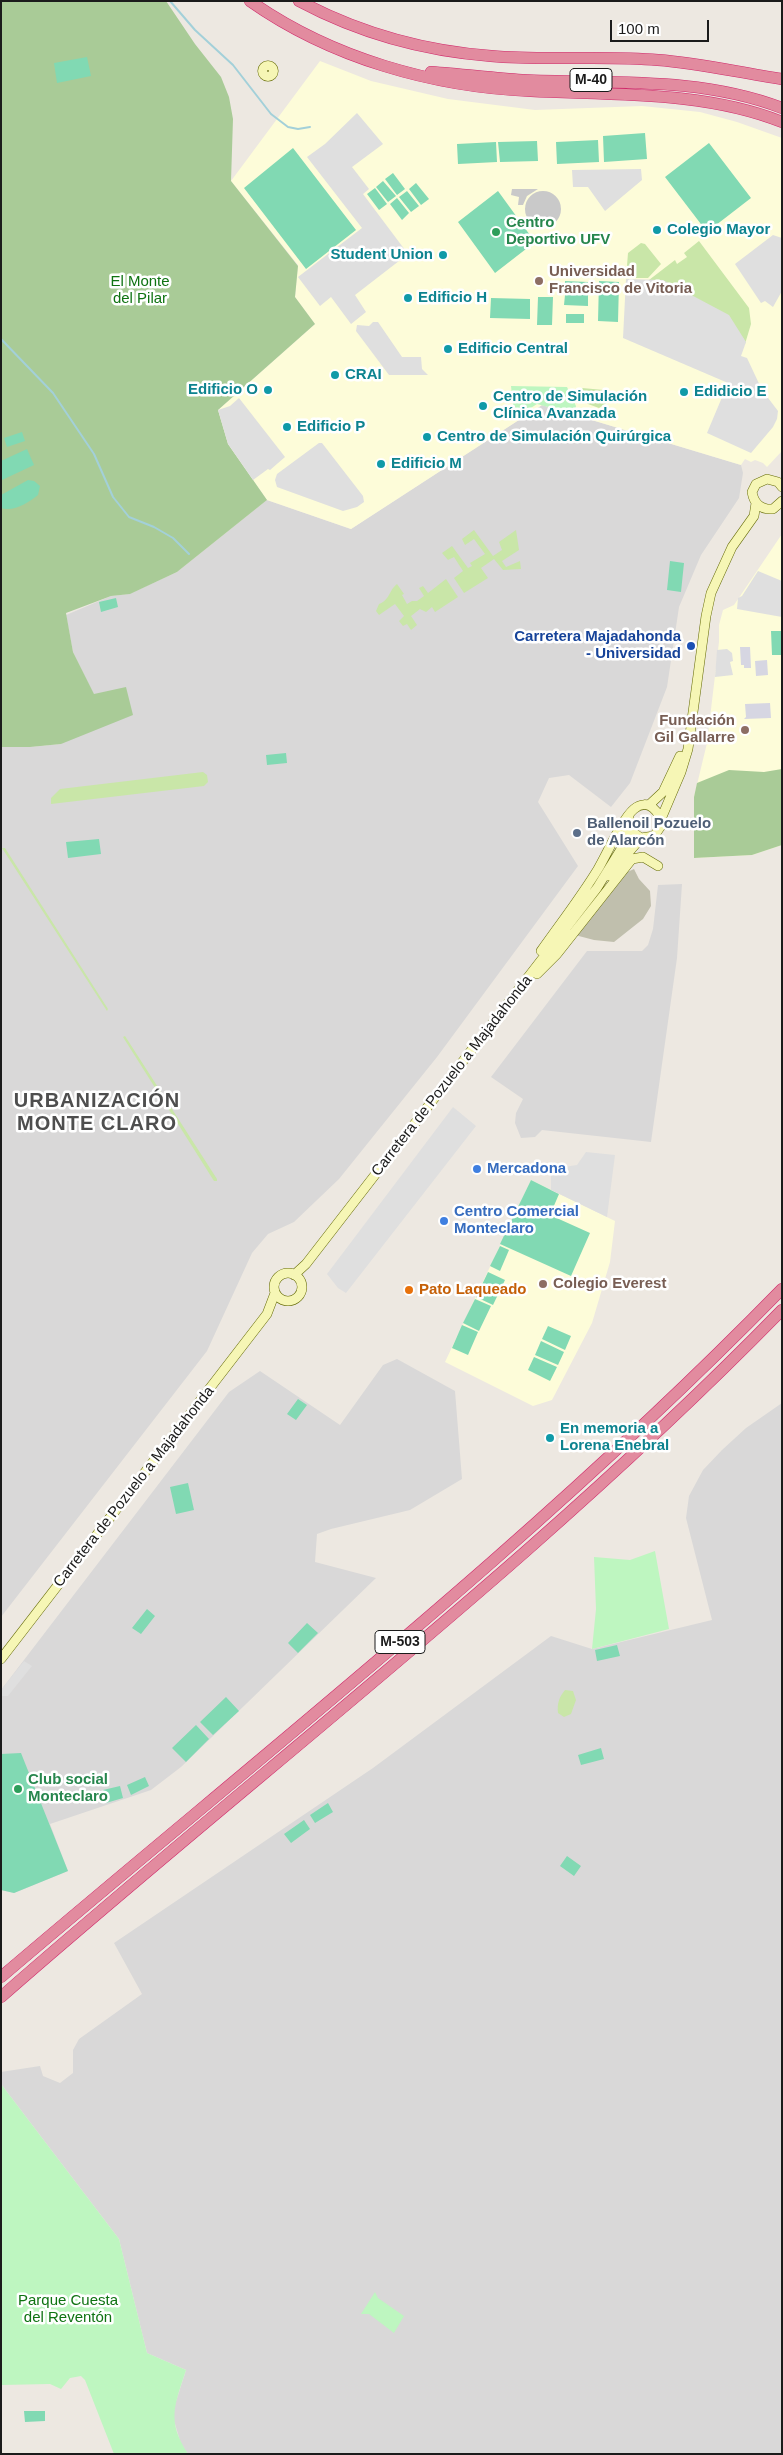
<!DOCTYPE html>
<html>
<head>
<meta charset="utf-8">
<style>
  body { margin:0 }
  #map { position:relative; width:783px; height:2455px; overflow:hidden; background:#ede8e1; font-family:Arial,sans-serif }
  canvas { display:block }
  .frame { position:absolute; inset:0; border:2px solid #1b1b1b; pointer-events:none }
  .scale { position:absolute; left:610px; top:20px; width:99px; height:22px; box-sizing:border-box; border:2px solid #1b1b1b; border-top:0; padding-left:6px; font-size:15px; line-height:18px; white-space:nowrap; color:#1b1b1b; -webkit-text-stroke:4px #fff; paint-order:stroke }
</style>
</head>
<body>
<div id="map">
<canvas width="783" height="2455"></canvas>
<div class="frame"></div>
<div class="scale">100 m</div>
</div>
<script>
const c = document.querySelector('canvas').getContext('2d');
c.lineJoin = 'round';
function fillPath(path, color) { c.fillStyle = color; c.fill(path, 'evenodd'); }
function strokePath(path, color, width, dash) { c.strokeStyle = color; c.lineWidth = width; c.lineCap = dash ? 'butt' : 'round'; c.setLineDash(dash || []); c.stroke(path); }
function label(font, color, halo, rows, align = 'center') {
  c.font = font + ' Arial,sans-serif'; c.lineWidth = 5; c.setLineDash([]); c.textBaseline = 'middle'; c.strokeStyle = halo; c.fillStyle = color; for (const [text, x, y, turn = 0] of rows) {
    c.save(); c.translate(x, y); c.rotate((+turn || 0) * Math.PI / 180); c.textAlign = isNaN(turn) ? turn : align; if (halo) c.strokeText(text, 0, 0); c.fillText(text, 0, 0); c.restore();
  }
}
const residential = new Path2D(`
  M542,405L741,465L743,473L739,498L701,555L679,607L667,687L630,783L611,807L569,775L549,778L538,802L578,866L437,1057L339,1179L294,1222L268,1234L252,1253L207,1351L1,1617V747H30L61,744L94,695L73,652L66,615L111,596L129,594L177,572L267,500L351,529Z
  M682,884L677,958L651,1142L542,1130L535,1137L521,1138L515,1123L516,1113L523,1099L491,1077L587,951H642L648,945L653,929L658,885Z
  M397,1359L455,1391L462,1479L410,1510L331,1529L317,1534L315,1562L376,1578L181,1767L151,1790L50,1824L68,1871L14,1893L1,1890V1690L229,1392L260,1371L340,1425L383,1365Z
  M782,1403V2454H188L181,2444L172,2414L186,2370L147,2353L119,2239L1,2084V2072L40,2066L43,2076L60,2083L73,2073V2050L79,2039L142,1994L114,1943L373,1768L551,1636L592,1649L712,1620L686,1518L689,1496L703,1470L722,1450L746,1428Z`);
const education = new Path2D(`
  M320,61L371,81L448,99L535,110L642,106L700,112L737,122L782,138V451L767,467L763,463L755,460L751,462L745,459L741,465L542,405L351,529L267,500L228,444L218,410L315,324L295,297L298,265L231,181Z
  M782,534V845L752,855L694,858V797L707,743L719,642V625L723,610L734,605Z
  M531,1180L615,1221L610,1262L592,1323L552,1400L533,1406L445,1362Z`);
const religious = new Path2D(`
  M512,189H538L527,196L523,205H518L519,197L511,195Z
  M525 209a18 18 0 1 1 36 0a18 18 0 1 1-36 0Z`);
const construction = new Path2D(`
  M634,869L639,879L650,891L651,906L643,919L614,942L594,940L575,935L623,874Z`);
const grass = new Path2D(`
  M699,241L749,308L751,324L745,344L743,338L649,280L675,260L677,264L687,257L684,253Z
  M641,243L645,244L661,264L648,278H626L628,253Z
  M582,388L604,390L609,396L608,402L599,408L588,404L577,396V392Z
  M474,530L493,556L502,550L499,542L516,530L519,550L502,561L506,567L520,561L521,569L503,570L494,559L481,568L488,578L464,593L454,578L463,571L454,557L448,560L442,553L452,546L468,568L472,566L470,563L485,554L474,539L465,545L462,539Z
  M446,579L458,597L435,612L432,607L426,612L420,609L411,616L417,625L411,630L407,624L403,626L399,621L404,616L395,604L379,615L376,611L379,604C390,600 389,590 397,584L404,594L402,595L407,604L412,601H417L424,596L419,588L423,586L428,593Z
  M203,772L207,775L208,782L204,786L51,804V798L60,789Z
  M2,848H5L108,1009L107,1011Z
  M125,1036L217,1179V1181H214L123,1037Z
  M565,1690L573,1691L576,1700L571,1714L564,1717L558,1713C557,1704 559,1697 565,1690Z`);
const forest = new Path2D(`
  M1,1H166L195,44L221,77L229,97L233,119L231,181L298,266L295,297L315,324L218,410L228,444L267,500L177,572L130,594L111,596L66,613L73,652L94,694L126,687L133,715L61,744L30,747H1Z
  M782,769V845L752,855L694,858V797L697,783L729,770L764,772Z`);
const park = new Path2D(`
  M511,386L567,387L576,406L574,414L537,404L518,416L514,414Z
  M655,1551L669,1629L592,1649L596,1609L594,1557L630,1560Z
  M1,2084L119,2239L147,2353L186,2370C175,2405 166,2420 188,2454H114L85,2380L81,2376L70,2378L61,2389L50,2384L1,2385Z
  M375,2292L378,2298L404,2316L394,2333L369,2314H361Z`);
const pitch = new Path2D(`
  M87,57L91,76L57,83L54,63Z
  M645,133L647,159L604,162L603,136Z
  M598,140L599,162L557,164L556,142Z
  M537,141L538,161L500,162L498,142Z
  M496,142L497,162L458,164L457,144Z
  M709,143L751,198L707,232L665,177Z
  M293,148L356,230L306,269L244,188Z
  M393,173L405,189L397,195L385,179Z
  M383,181L396,196L388,202L376,187Z
  M416,183L429,199L421,205L409,189Z
  M375,188L387,204L379,210L367,194Z
  M407,191L419,206L411,212L399,197Z
  M498,191L535,242L495,273L458,222Z
  M397,198L409,213L402,220L390,204Z
  M565,281L588,282V292H565Z
  M599,281L619,282L618,322L598,321Z
  M565,295H588V306L564,305Z
  M538,297H553L552,325H537Z
  M491,298L530,299V319L490,318Z
  M566,314H584V323H566Z
  M22,432L25,441L7,447L4,438Z
  M27,449L34,465L2,480L1,461Z
  M28,480L34,481L40,486L38,495C28,503 14,512 1,508V495Z
  M670,561L684,563L681,592L667,590Z
  M116,598L118,607L101,612L99,602Z
  M771,631H782V655H772Z
  M286,753L287,763L267,765L266,755Z
  M99,839L101,854L68,858L66,842Z
  M531,1180L559,1194L550,1215L590,1233L571,1276L500,1244Z
  M500,1246L509,1250L500,1271L490,1266Z
  M488,1272L505,1280L493,1305L476,1297Z
  M475,1299L491,1306L479,1331L463,1323Z
  M462,1325L478,1332L468,1355L452,1348Z
  M548,1326L571,1336L565,1350L542,1339Z
  M541,1341L564,1352L558,1365L535,1355Z
  M534,1357L557,1367L550,1381L528,1370Z
  M298,1399L307,1405L296,1420L287,1414Z
  M188,1483L194,1510L176,1514L170,1487Z
  M147,1609L155,1616L141,1634L132,1628Z
  M307,1623L318,1633L298,1653L288,1643Z
  M617,1645L620,1656L597,1661L595,1650Z
  M226,1697L239,1711L213,1735L200,1722Z
  M196,1725L209,1739L186,1762L172,1748Z
  M601,1748L604,1759L581,1765L578,1755Z
  M21,1753L68,1871L14,1893L1,1890V1754Z
  M145,1777L149,1786L131,1795L127,1785Z
  M120,1786L123,1798L106,1803L103,1790Z
  M328,1803L333,1812L315,1823L310,1815Z
  M304,1820L310,1829L291,1843L284,1834Z
  M567,1856L581,1866L574,1876L560,1866Z
  M24,2411H45V2421L25,2422Z`);
const parking = new Path2D(`
  M357,113L383,144L352,167L369,189L363,194L408,254L355,295L366,312L351,324L331,297L320,306L298,277L362,228L307,157L325,144Z
  M641,169L642,180L605,211L588,187H573L572,170Z
  M773,235L782,238V291L773,307L765,301L761,303L735,264Z
  M626,279L663,280L729,315L746,342L741,356L747,358L762,390L778,411L777,419L773,427L751,453L707,433L728,383L623,338Z
  M373,322H378L402,357H421L422,369L428,375H389L356,331L357,325L369,326Z
  M239,398L285,457L270,470L268,469L253,480L228,444L218,410L230,406Z
  M319,443H322L363,496L364,502L357,507L343,511L277,487L275,480L277,474Z
  M758,571L782,581V617L737,609L738,598L742,596Z
  M727,649L732,653L733,661L730,662L733,675L715,677L717,650Z
  M453,1107L476,1126L346,1293L338,1288L327,1274Z
  M586,1152L615,1155L607,1217L551,1190V1169L577,1165Z
  M24,1661L32,1666L8,1696H1V1690Z`);
const plaza = new Path2D(`
  M740,647H750L751,668H744V665H741Z
  M767,660L768,675L756,676L755,661Z
  M770,703L771,718L744,719L746,717L745,704Z`);
const stream = new Path2D(`
  M170,1L195,30L233,65L271,114L288,127L298,129L310,127
  M1,339L53,393L94,454L113,497L129,517L154,527L173,538L189,554`);
const secondary = new Path2D(`
  M262.5 71a5.5 5.5 0 1 1 11 0a5.5 5.5 0 1 1-11 0Z
  M782,487L778,482L767,479L756,484L752,492C754,504 761,510 773,509L782,501
  M649,805L663,792L680,756
  M661,819L681,772L688,749L706,616L711,593L732,547L754,516L756,503
  M608,876L641,838
  M541,951C560,924 581,897 598,869C607,854 622,819 634,809C648,797 661,812 661,826L654,836L641,838L631,831L629,818
  M537,974L557,954L632,859L643,857L658,866
  M274 1287a14 14 0 1 1 28 0a14 14 0 1 1-28 0Z
  M294,1275L306,1264L597,888L626,841L629,827
  M1,1659L267,1314L275,1293`);
const highway = new Path2D(`
  M250,1C331,58 433,87 531,91C613,95 705,91 782,122
  M299,1C359,33 424,51 491,56C546,61 603,55 658,60C700,63 740,73 782,79
  M431,72C461,74 492,78 522,80C609,84 699,76 782,108
  M1,1977C265,1752 539,1538 782,1289
  M1,1997C262,1768 539,1559 782,1310`);
const markers = [
  [657,230,5,"#0f9aa8"],
  [496,232,5,"#2e9e5b"],
  [443,255,5,"#0f9aa8"],
  [539,281,5,"#8d6e63"],
  [408,298,5,"#0f9aa8"],
  [448,349,5,"#0f9aa8"],
  [335,375,5,"#0f9aa8"],
  [268,390,5,"#0f9aa8"],
  [684,392,5,"#0f9aa8"],
  [483,406,5,"#0f9aa8"],
  [287,427,5,"#0f9aa8"],
  [427,437,5,"#0f9aa8"],
  [381,464,5,"#0f9aa8"],
  [691,646,5,"#1a4fb4"],
  [745,730,5,"#8d6e63"],
  [577,833,5,"#5c6f8a"],
  [477,1169,5,"#3f7fe0"],
  [444,1221,5,"#3f7fe0"],
  [543,1284,5,"#8d6e63"],
  [409,1290,5,"#e8710a"],
  [550,1438,5,"#0f9aa8"],
  [18,1789,5,"#2e9e5b"]
];
const shields = [
  [591,80,42],
  [400,1642,50]
];
const shieldNames = [
  ["M-40",591,80],
  ["M-503",400,1642]
];
const leisureNames = [
  ["Centro",506,223],
  ["Deportivo UFV",506,240],
  ["Club social",28,1780],
  ["Monteclaro",28,1797]
];
const cultureNames = [
  ["Colegio Mayor",667,230],
  ["Student Union",433,255,"right"],
  ["Edificio H",418,298],
  ["Edificio Central",458,349],
  ["CRAI",345,375],
  ["Edificio O",258,390,"right"],
  ["Edidicio E",694,392],
  ["Centro de Simulación",493,397],
  ["Clínica Avanzada",493,414],
  ["Edificio P",297,427],
  ["Centro de Simulación Quirúrgica",437,437],
  ["Edificio M",391,464],
  ["En memoria a",560,1429],
  ["Lorena Enebral",560,1446]
];
const educationNames = [
  ["Universidad",549,272],
  ["Francisco de Vitoria",549,289],
  ["Fundación",735,721,"right"],
  ["Gil Gallarre",735,738,"right"],
  ["Colegio Everest",553,1284]
];
const parkNames = [
  ["El Monte",140,282],
  ["del Pilar",140,299],
  ["Parque Cuesta",68,2301],
  ["del Reventón",68,2318]
];
const transitNames = [
  ["Carretera Majadahonda",681,637],
  ["- Universidad",681,654]
];
const serviceNames = [
  ["Ballenoil Pozuelo",587,824],
  ["de Alarcón",587,841]
];
const streetNames = [
  ["Carretera de Pozuelo a Majadahonda",452,1076,-52],
  ["Carretera de Pozuelo a Majadahonda",134,1487,-52]
];
const shopNames = [
  ["Mercadona",487,1169],
  ["Centro Comercial",454,1212],
  ["Monteclaro",454,1229]
];
const foodNames = [
  ["Pato Laqueado",419,1290]
];
const districtNames = [
  ["URBANIZACIÓN",97,1101],
  ["MONTE CLARO",97,1124]
];
fillPath(residential, '#d9d8d8');
fillPath(education, '#fdfcd9');
fillPath(religious, '#c9c9c9');
fillPath(construction, '#c0bfad');
fillPath(grass, '#c9e6a8');
fillPath(forest, '#a9cb97');
fillPath(park, '#bef6c0');
fillPath(pitch, '#81d9b3');
fillPath(parking, '#dfdfdf');
fillPath(plaza, '#d6d6e2');
strokePath(stream, '#a3d0d9', 2);
strokePath(secondary, '#666c09', 10);
strokePath(highway, '#cf2a6b', 12);
strokePath(secondary, '#f6f6b5', 9);
strokePath(highway, '#e28b9f', 11);
for (const [x, y, r, color] of markers) { const dot = new Path2D(); dot.arc(x, y, r, 0, 2 * Math.PI); c.fillStyle = color; c.fill(dot); strokePath(dot, '#fff', 2); }
for (const [x, y, w] of shields) { const box = new Path2D(); box.roundRect(x - w / 2, y - 11.5, w, 23, 4); c.fillStyle = '#fff'; c.fill(box); strokePath(box, '#1b1b1b', 1); }
label('bold 14px', '#1b1b1b', null, shieldNames);
label('bold 15px', '#27864d', '#fff', leisureNames, 'left');
label('bold 15px', '#0d838f', '#fff', cultureNames, 'left');
label('bold 15px', '#785e54', '#fff', educationNames, 'left');
label('15px', '#0f7312', '#fff', parkNames);
label('bold 15px', '#164399', '#fff', transitNames, 'right');
label('bold 15px', '#4e5e75', '#fff', serviceNames, 'left');
label('15px', '#1b1b1b', '#fff', streetNames);
label('bold 15px', '#366cbe', '#fff', shopNames, 'left');
label('bold 15px', '#c56008', '#fff', foodNames, 'left');
c.letterSpacing = '1px';
label('bold 20px', '#4e4e4e', '#fff', districtNames);
c.letterSpacing = '0px';
</script>
</body>
</html>
